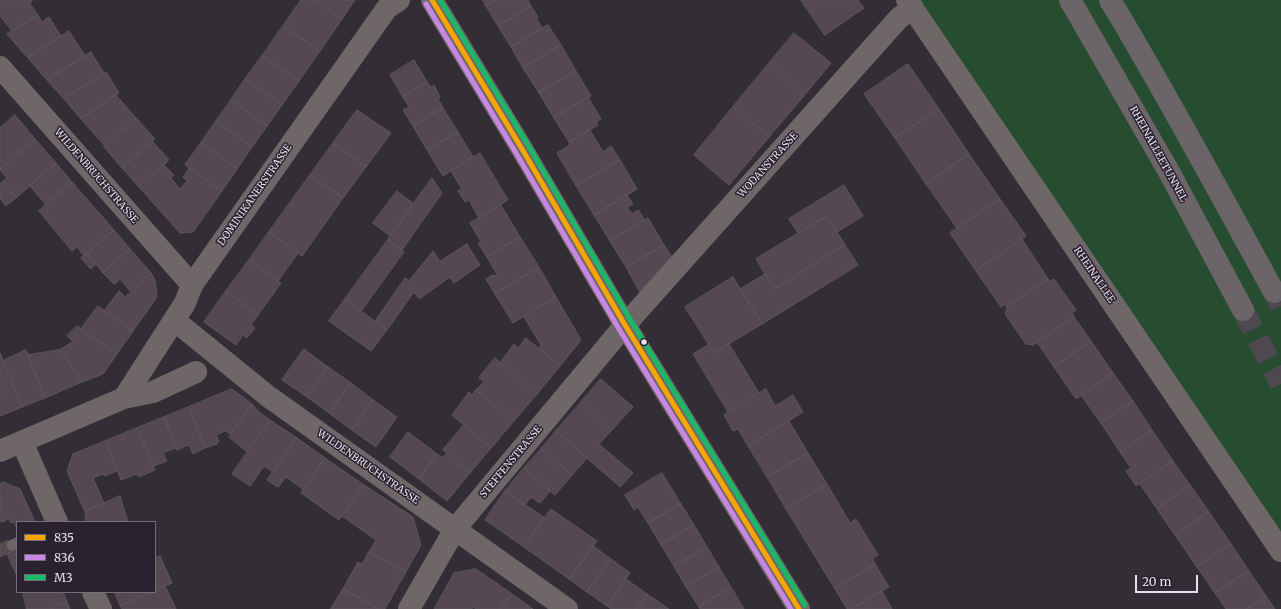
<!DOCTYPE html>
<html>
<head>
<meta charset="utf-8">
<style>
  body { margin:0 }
  #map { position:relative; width:1281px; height:609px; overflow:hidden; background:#332e36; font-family:Merriweather,serif }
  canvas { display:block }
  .legend { position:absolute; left:16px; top:521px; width:140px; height:72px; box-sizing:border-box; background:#292130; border:1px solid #756d7a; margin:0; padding:5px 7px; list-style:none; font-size:12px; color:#e6e0ea }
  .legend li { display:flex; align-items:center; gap:8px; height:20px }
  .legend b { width:20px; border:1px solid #756d7a }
  .scale { position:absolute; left:1135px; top:575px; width:63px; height:18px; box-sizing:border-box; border:2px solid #e6e0ea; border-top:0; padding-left:5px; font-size:12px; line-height:14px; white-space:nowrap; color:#e6e0ea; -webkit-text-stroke:3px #292130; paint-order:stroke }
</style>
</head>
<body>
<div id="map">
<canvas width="1281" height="609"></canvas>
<ul class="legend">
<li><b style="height:5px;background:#f7a600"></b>835</li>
<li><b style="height:5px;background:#c787e3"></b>836</li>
<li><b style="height:5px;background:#1ab867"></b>M3</li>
</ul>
<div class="scale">20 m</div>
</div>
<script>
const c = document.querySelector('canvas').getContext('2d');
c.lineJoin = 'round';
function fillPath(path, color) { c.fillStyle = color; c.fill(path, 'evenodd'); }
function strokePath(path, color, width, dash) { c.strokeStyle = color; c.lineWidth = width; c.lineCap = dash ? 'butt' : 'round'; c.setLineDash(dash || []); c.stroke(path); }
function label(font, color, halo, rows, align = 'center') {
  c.font = font + ' Merriweather,serif'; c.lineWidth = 3; c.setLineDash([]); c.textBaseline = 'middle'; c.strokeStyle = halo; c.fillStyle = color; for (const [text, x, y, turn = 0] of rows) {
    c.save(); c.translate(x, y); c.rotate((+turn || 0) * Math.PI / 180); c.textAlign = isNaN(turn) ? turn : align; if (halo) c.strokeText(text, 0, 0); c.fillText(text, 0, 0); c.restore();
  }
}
const green = new Path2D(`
  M914,0H1281V536Z`);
const building = new Path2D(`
  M0,0H32L30,4L38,15L12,31L0,16Z
  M301,0H314L342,19L320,51L283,26Z
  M314,0H355L342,19Z
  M483,0H495L486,6Z
  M495,0H528L531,6L498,26L486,6Z
  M801,0H858L864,8L825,35Z
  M531,6L538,17L536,18L542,28L511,47L498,26Z
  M38,15L42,22L49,17L61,36L28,58L7,34Z
  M548,25L561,45L523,68L511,47Z
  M283,26L320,51L299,81L262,56Z
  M69,31L85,56L47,80L28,58Z
  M794,33L831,63L803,97L770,62Z
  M561,45L576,71L539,93L523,68Z
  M91,52L104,73L64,99L47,80Z
  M262,56L299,81L282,105L245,79Z
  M414,60L427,82L403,97L390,75Z
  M770,62L803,97L769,137L733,107Z
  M908,64L939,109L895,138L864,94Z
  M576,71L591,96L554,118L539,93Z
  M106,72L119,93L81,119L64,99Z
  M245,79L282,105L267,126L231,100Z
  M427,82L431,87L434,85L440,97L438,99L443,108L413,126L403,110L409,107L403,97Z
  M116,95L136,118L105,146L81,119Z
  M588,97L601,119L596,122L598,125L569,142L554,118Z
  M231,100L267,126L252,147L216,121Z
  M733,107L769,137L729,185L694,155Z
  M443,108L458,132L427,150L413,126Z
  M939,109L969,154L926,184L895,138Z
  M357,110L391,133L366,167L333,143Z
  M15,115L35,139L0,170V128Z
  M136,118L155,139L122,168L104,147Z
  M216,121L252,147L237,169L201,143Z
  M590,130L603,152L611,146L620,160L576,186L557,153L570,145L569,142Z
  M458,132L473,157L443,176L427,150Z
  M35,139L56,163L16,198L2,182L7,178L0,170Z
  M152,141L169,160L139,187L122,168Z
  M201,143L237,169L222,191L185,165Z
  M333,143L366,167L343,198L310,175Z
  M480,153L508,200L479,218L469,200L465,202L458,191L462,189L451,171Z
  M969,154L1000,199L957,228L926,184Z
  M620,160L637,189L594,215L576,186Z
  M56,163L72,182L46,205L30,186Z
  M164,165L174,175L171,178L180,189L187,181L183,177L189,168L222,191L193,232L180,233L139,187Z
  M310,175L343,198L302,256L269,232Z
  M432,178L442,193L402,250L388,240L390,236Z
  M2,182L16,198L6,206L0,199V184Z
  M72,182L114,230L84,256L77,247L72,251L39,211Z
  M844,185L863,216L837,232L827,216L798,233L789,219Z
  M397,191L414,204L390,236L373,223Z
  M627,195L633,204L627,207L632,214L638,210L645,220L610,241L594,215Z
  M1000,199L1026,236L976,271L950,233Z
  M501,205L520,237L487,257L478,243L481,242L470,223Z
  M827,216L845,245L774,289L756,259Z
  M648,218L664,245L626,267L610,241Z
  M114,230L130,249L103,273L87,253Z
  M269,232L298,253L278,281L249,260Z
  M520,237L539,267L495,294L486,279L492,275L498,276L487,257Z
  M1022,239L1048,279L1007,307L1005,304L1001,307L976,271Z
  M388,240L404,252L361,311L345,299Z
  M467,244L480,265L454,283L450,277L419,299L414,292L387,330L375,321L405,278L409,281L433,251L440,261Z
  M664,245L674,260L640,292L626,267Z
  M845,245L858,265L762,324L740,289L765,274L774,289Z
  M130,249L151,273L130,291L120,279L115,284L113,283L103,273Z
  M87,253L96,264L91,269L81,258Z
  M249,260L281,283L258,315L226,291Z
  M539,267L556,297L513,323L495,294Z
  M151,273L155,280L157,297L133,331L104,311L119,291L125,297Z
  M733,277L762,324L714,353L685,307Z
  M1048,279L1050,282L1054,279L1076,310L1072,313L1074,317L1033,345L1026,344L1005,314L1007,307Z
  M226,291L258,315L251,325L255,328L247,338L243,335L236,345L204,322Z
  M556,297L581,340L560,366L539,348L541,345L524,317Z
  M345,299L387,330L371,351L329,321Z
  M98,306L133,331L117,354L81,329Z
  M1074,317L1091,341L1054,367L1037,342Z
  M77,326L117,354L103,374L82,382L60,350L73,341L67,336Z
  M526,338L560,366L537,394L500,363L514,344L518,348Z
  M1091,341L1113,373L1076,399L1054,367Z
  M729,344L759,393L728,412L693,354L708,345L714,353Z
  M304,349L328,367L307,397L282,380Z
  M26,350L45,398L22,407L3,361Z
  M60,350L82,382L45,398L28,355Z
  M0,353L22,407L0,416Z
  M495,358L537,394L514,421L476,390L484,382L479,378Z
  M328,367L351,383L329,413L307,397Z
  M1113,373L1133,401L1101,423L1081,395Z
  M601,379L633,407L612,430L581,402Z
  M351,383L373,400L352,430L329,413Z
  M232,389L252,404L231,434L225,431L216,435L219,441L217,444L205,448L189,407Z
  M766,389L775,406L793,395L803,412L748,446L738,429L733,431L724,415Z
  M476,390L514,421L491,448L452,415L469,392L472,395Z
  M373,400L397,417L376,447L352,430Z
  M1133,401L1152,430L1120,452L1101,423Z
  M581,402L612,430L599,444L633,473L620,487L556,431Z
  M252,404L259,412L270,420L247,452L229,437Z
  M189,407L205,448L193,454L189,445L177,450L164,417Z
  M164,417L176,448L163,453L167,461L153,466L137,428Z
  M270,420L297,438L273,472L264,466L250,486L232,474Z
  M789,421L808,453L767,477L748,446Z
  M464,425L491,448L470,473L443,450Z
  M137,428L155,470L139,477L137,474L121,480L106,441Z
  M1152,430L1173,461L1136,486L1126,471L1131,468L1120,452Z
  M556,431L587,458L572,475L541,449Z
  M408,432L437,454L419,479L390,457Z
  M297,438L325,458L304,490L286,477L278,487L267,480Z
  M106,441L117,471L104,476L103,474L93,478L104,503L85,512L67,471L73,454Z
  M541,449L572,475L555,495L524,468Z
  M808,453L827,484L786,509L767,477Z
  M437,454L443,458L446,454L470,473L447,501L419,479Z
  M325,458L364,485L339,520L301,493Z
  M1173,461L1190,485L1157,509L1140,484Z
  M524,468L550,491L540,503L531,497L525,505L505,491Z
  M662,473L681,504L648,523L638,507L634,510L625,495Z
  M3,482L20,489L35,522H17V528L14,522L11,523L9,519L1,522L0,484Z
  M827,484L850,523L856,519L878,555L872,558L875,564L835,589L786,509Z
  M364,485L413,517L421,545L406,572L369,552L376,540L342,516Z
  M1190,485L1209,512L1175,535L1157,509Z
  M505,491L545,518L524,547L485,520Z
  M120,496L128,522H86L85,512Z
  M681,504L694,525L661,545L648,523Z
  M551,509L597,541L569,579L524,547Z
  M1209,512L1231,544L1197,567L1175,535Z
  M694,525L707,547L674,566L661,545Z
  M8,541L13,551L0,557V544Z
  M1231,544L1249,571L1215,593L1197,567Z
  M593,546L611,559L587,592L569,579Z
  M707,547L719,567L686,587L674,566Z
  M17,549V576L7,554Z
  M369,552L406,572L385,609H379L343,589L358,562L362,564Z
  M160,556L172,583L155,590V558Z
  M611,559L630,573L607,606L587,592Z
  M875,564L889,587L852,609H847L835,589Z
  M719,567L731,587L699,607L686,587Z
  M476,569L512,594L501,609H476L473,607L472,609H434L454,573Z
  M1249,571L1266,596L1247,609H1226L1215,593Z
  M626,579L647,594L637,609H611L607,606Z
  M165,586L176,609H122L120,605L151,592H155V590Z
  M731,587L744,609H700L699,607Z
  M343,589L379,609H331Z
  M882,591L892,609H852Z
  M23,592H63L67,602L51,609H27Z
  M115,592H151L120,605Z
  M512,594L529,606L533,609H501Z
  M647,594L669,609H637Z
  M1266,596L1275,609H1247Z
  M67,602L70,609H51Z`);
const highwayTunnel = new Path2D(`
  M1274,292L1281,306
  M1243,310L1281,384`);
const lane = new Path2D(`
  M12,545L17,543`);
const street = new Path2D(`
  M907,0L1281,551
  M0,67L192,285
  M174,320L269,397L567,609
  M124,398L153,392L196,372
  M22,442L57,522
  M0,451L124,398L185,303L192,285L387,8L399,0
  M93,592L101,609
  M409,609L455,529L625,325L899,18L913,8`);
const secondary = new Path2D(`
  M432,0L522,149L625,325L799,609`);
const highway = new Path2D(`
  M1070,0L1168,170L1243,310
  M1110,0C1168,96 1220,194 1274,292`);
const bus1 = new Path2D(`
  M432,0L522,149L625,325L799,609`);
const bus2 = new Path2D(`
  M426,4L516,153L619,329L791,609`);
const bus3 = new Path2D(`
  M440,0L528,145L631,321L805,605`);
const markers = [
  [644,342,3.5,"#e6e0ea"]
];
const streetNames = [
  ["RHEINALLEETUNNEL",1158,154,61],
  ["WODANSTRASSE",768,165,-48],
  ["WILDENBRUCHSTRASSE",96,176,49],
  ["DOMINIKANERSTRASSE",255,195,-55],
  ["RHEINALLEE",1094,275,56],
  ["STEFFENSTRASSE",511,462,-50],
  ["WILDENBRUCHSTRASSE",368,467,35]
];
fillPath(green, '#274d30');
fillPath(building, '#554851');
strokePath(building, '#5c565c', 1);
strokePath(highwayTunnel, '#4e4951', 22, [22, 11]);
strokePath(lane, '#6f6668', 11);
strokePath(street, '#6f6668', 22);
strokePath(secondary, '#73696a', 22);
strokePath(highway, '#6b6468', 22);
strokePath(bus1, '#f7a600', 5);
strokePath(bus2, '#c787e3', 5);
strokePath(bus3, '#1ab867', 5);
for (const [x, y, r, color] of markers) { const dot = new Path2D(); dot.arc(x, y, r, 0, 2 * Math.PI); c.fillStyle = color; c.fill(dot); strokePath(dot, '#292130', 1.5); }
label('10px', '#e6e0ea', '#292130', streetNames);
</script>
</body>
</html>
